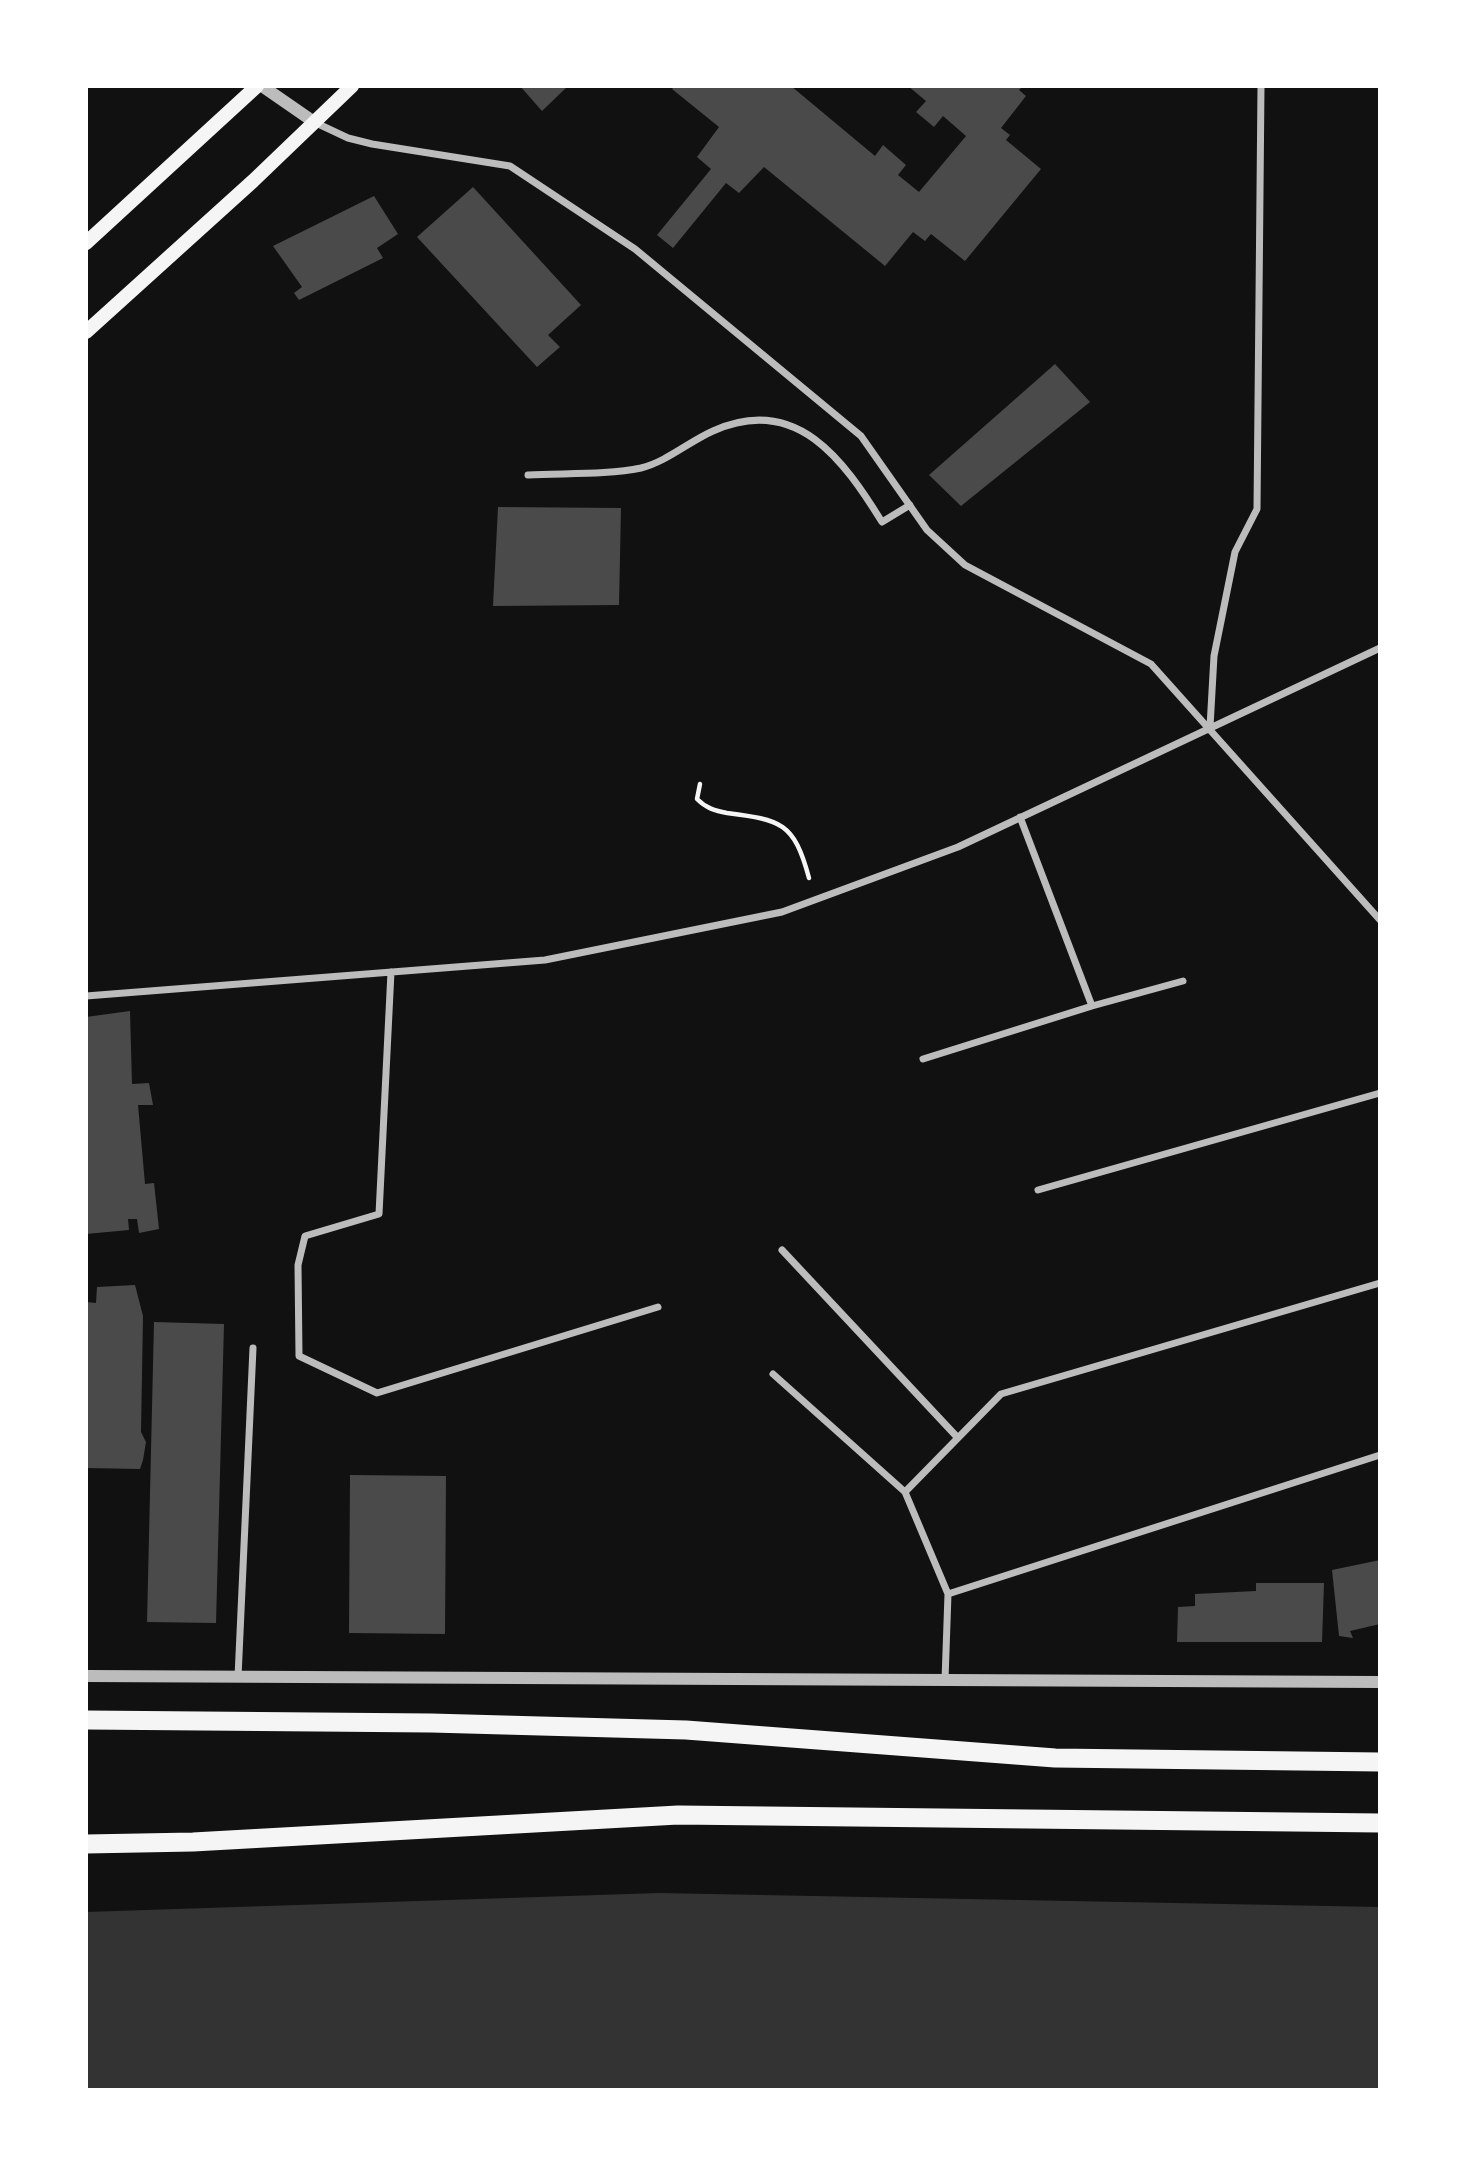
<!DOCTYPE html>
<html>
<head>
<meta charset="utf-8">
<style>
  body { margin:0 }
  #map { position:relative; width:1466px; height:2176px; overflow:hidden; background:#111; font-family:Montserrat,sans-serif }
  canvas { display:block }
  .frame { position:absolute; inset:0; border:88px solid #fff; pointer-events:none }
</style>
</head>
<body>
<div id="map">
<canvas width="1466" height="2176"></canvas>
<div class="frame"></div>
</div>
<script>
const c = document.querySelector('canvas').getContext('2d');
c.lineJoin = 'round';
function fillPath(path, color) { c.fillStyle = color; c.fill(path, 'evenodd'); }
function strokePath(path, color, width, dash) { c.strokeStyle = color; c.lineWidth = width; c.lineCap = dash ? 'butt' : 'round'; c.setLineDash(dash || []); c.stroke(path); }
const water = new Path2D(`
  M659,1893L1380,1907V2090H86V1912Z`);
const building = new Path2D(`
  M520,86H568L542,111Z
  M675,86H791L875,156L883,145L906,165L898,175L919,192L966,136L943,116L934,127L916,112L926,101L908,86H1023L1019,90L1026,96L1001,128L1010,135L1006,140L1041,169L965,261L931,234L925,241L913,232L885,266L764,167L739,193L726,183L673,248L657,235L711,169L697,157L719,127L672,89Z
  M473,187L581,305L548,335L560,347L537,367L417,237Z
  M374,196L398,234L377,248L383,258L299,300L294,293L302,287L273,246Z
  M1055,364L1090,402L961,506L929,475Z
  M498,507L621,508L619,605L493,606Z
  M130,1011L132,1084L149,1083L153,1105H138L145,1184L154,1183L159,1229L139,1233L137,1219H128L129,1230L86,1234V1017Z
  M135,1285L143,1316L141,1432L146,1442L143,1460L140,1469L86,1468V1302L96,1303L97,1287Z
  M154,1322L224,1324L216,1623L147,1622Z
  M350,1475L446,1476L445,1634L349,1633Z
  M1380,1560V1624L1350,1631L1353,1638L1339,1636L1332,1570Z
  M1256,1583H1324L1322,1642H1177L1178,1607L1195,1606V1594L1256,1591Z`);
const path = new Path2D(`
  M700,784L697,799C706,808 715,811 727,813C781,820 794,822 809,878`);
const minor = new Path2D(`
  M314,122L348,138L372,144L510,166L635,249L861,436L927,530L965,565L1151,664L1380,920
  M528,475C563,473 608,475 641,468C666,462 690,441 713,431C797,393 844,461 882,522L910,505
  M1210,727L1214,656L1235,552L1257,509L1261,86
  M1020,817L1092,1006
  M391,972L379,1214L305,1236L298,1265L299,1356L377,1393L658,1307
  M86,996L545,960L782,912L958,847L1380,648
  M923,1059L1092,1006L1183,981
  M1038,1190L1380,1093
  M782,1250L958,1438
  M773,1374L905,1492
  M948,1594L1380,1455
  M238,1677L253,1348
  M945,1680L948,1594L905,1492L1001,1394L1380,1283`);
const tertiary = new Path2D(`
  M262,86L314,122
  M86,1676L1380,1682`);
const secondary = new Path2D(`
  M86,243L257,86
  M86,332L253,181L352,86`);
const trunk = new Path2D(`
  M86,1720L431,1723L686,1730L1055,1758L1380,1762
  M86,1844L193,1842L678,1815L1380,1823`);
fillPath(water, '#333');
fillPath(building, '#4a4a4a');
strokePath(path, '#f5f5f5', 4.5);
strokePath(minor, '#bcbcbc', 7);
strokePath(tertiary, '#bcbcbc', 12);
strokePath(secondary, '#f5f5f5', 14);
strokePath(trunk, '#f5f5f5', 19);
</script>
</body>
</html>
